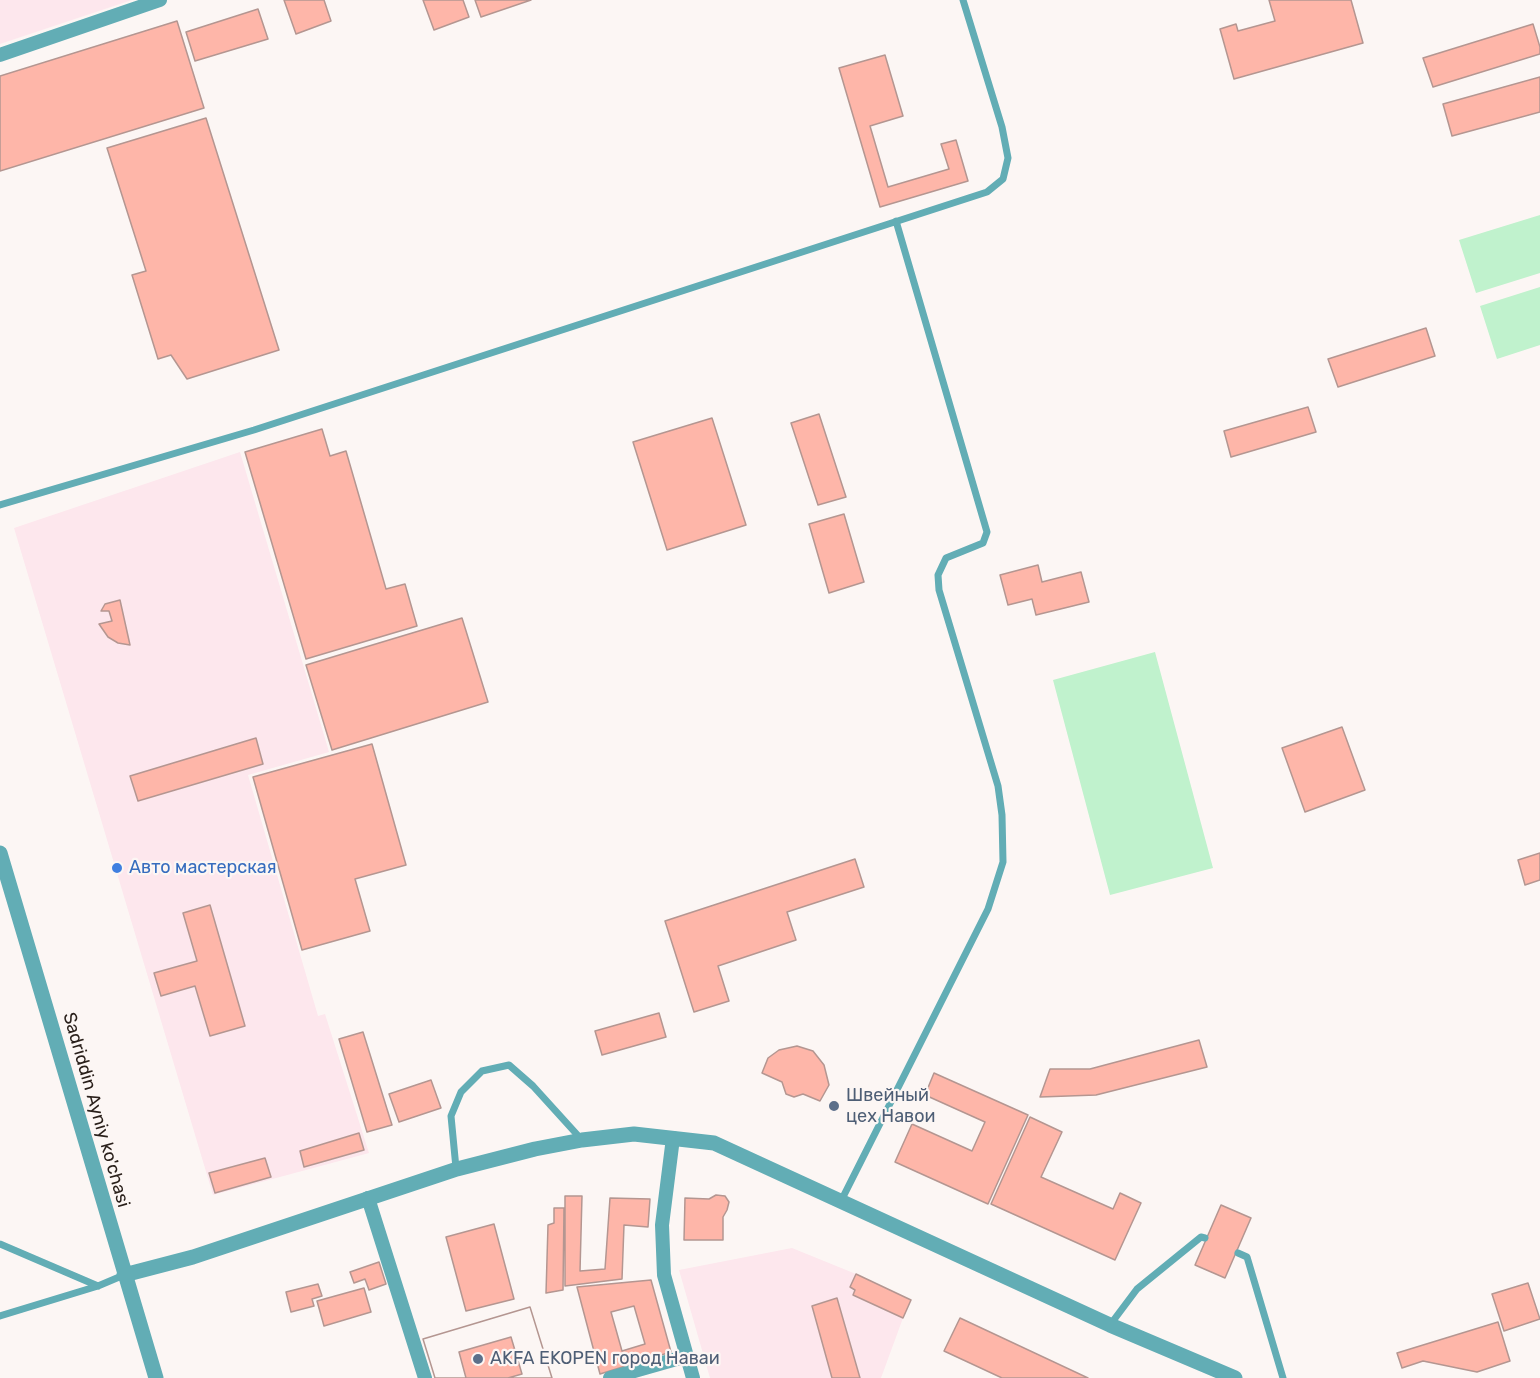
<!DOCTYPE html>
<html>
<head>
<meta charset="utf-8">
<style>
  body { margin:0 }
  canvas { display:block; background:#fcf6f4 }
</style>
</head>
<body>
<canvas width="1540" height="1378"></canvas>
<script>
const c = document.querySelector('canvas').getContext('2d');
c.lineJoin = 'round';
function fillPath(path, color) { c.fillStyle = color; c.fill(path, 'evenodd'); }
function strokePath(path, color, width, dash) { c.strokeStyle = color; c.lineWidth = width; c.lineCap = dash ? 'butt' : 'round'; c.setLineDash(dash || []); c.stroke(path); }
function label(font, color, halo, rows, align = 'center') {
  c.font = font + ' Rubik,sans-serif'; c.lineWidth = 4.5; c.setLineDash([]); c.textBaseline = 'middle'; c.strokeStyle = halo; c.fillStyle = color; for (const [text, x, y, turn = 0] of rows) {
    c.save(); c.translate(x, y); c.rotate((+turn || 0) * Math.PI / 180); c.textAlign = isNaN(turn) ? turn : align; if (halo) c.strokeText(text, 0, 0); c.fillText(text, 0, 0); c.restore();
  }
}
const industrial = new Path2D(`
  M0,0H132L0,44Z
  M240,452L329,752L248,775L318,1016L325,1014L369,1153L213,1195L14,528Z
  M792,1248L856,1274L911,1300L903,1318L881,1378H710L679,1270Z`);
const green = new Path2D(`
  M1540,215V273L1476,293L1459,240Z
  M1540,287V345L1497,359L1480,306Z
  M1155,652L1213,868L1110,895L1053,680Z`);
const building = new Path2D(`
  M284,0H324L331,21L296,34Z
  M423,0H463L469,17L434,30Z
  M475,0H531L481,17Z
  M1269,0H1351L1363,43L1234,79L1220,29L1236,24L1238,31L1275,21Z
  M258,9L268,39L195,61L186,32Z
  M177,21L204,108L0,171V76Z
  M1533,24L1540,47V54L1433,87L1423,58Z
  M885,55L903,116L870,126L888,187L949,169L941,144L956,140L968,181L880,207L839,68Z
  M1540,77V112L1452,136L1443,104Z
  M206,118L279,350L187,379L171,355L158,359L132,275L146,271L107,148Z
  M1426,328L1435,356L1338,387L1328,359Z
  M1308,407L1316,432L1231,457L1224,431Z
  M819,414L846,497L818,505L791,423Z
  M712,418L746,525L667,550L633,442Z
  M322,429L330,456L346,451L386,589L405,584L417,626L306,659L245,452Z
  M844,514L864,582L829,593L809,524Z
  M1038,565L1042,582L1081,572L1089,602L1036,615L1032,599L1008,605L1000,575Z
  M120,600L130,645L118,643L108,637L99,624L112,621L109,611H101L105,604Z
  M462,618L488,702L332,750L306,665Z
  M1342,727L1365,790L1305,812L1282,748Z
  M256,738L263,764L138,801L130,776Z
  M372,744L406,865L355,879L370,931L302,950L253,777Z
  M1540,853V880L1525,885L1518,860Z
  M855,859L864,887L787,912L796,940L718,966L729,1001L694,1012L665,921Z
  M210,905L245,1026L210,1036L195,986L161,996L154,973L197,961L183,913Z
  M659,1013L666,1037L602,1055L595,1031Z
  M363,1032L392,1125L367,1132L339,1039Z
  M1199,1040L1207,1067L1096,1095L1040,1097L1050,1069H1090Z
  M797,1046L813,1051L824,1065L829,1085L820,1101L803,1094L794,1097L786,1094L782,1082L762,1073L768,1058L779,1050Z
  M934,1073L1028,1115L988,1204L895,1162L912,1124L972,1151L985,1122L925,1095Z
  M431,1080L441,1108L399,1122L389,1094Z
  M1030,1117L1062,1132L1041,1177L1113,1209L1120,1193L1141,1203L1115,1260L991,1204Z
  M359,1133L364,1150L304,1167L300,1151Z
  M265,1158L271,1177L215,1193L209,1173Z
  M716,1195L725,1196L729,1202L727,1210L723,1217V1240H684L685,1198L709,1199Z
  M565,1196H582L580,1271L605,1269L610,1198L650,1199L648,1227L624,1225L622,1279L565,1286Z
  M1221,1205L1251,1218L1225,1278L1195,1265Z
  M554,1208H564L563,1290L546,1293L548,1225L554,1223Z
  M494,1224L514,1299L466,1311L446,1237Z
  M379,1262L386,1284L369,1290L365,1279L354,1283L350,1272Z
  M856,1274L911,1300L903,1318L853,1295L855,1290L850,1287Z
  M651,1280L671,1352L600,1374L577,1287ZM634,1306L645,1344L622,1351L611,1312Z
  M1528,1283L1540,1319L1504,1331L1492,1294Z
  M318,1284L322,1296L312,1299L314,1306L291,1312L286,1292Z
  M364,1288L371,1312L324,1326L317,1301Z
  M837,1298L860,1378H832L812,1306Z
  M530,1307L552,1378H508L522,1374L511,1337L459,1352L466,1378H435L423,1339Z
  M530,1307L552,1378H435L423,1339Z
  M960,1318L1088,1378H1002L944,1351Z
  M1498,1322L1510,1361L1477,1372L1423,1361L1402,1368L1397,1353Z`);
const service = new Path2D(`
  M0,505L254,430L987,192L1003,179L1008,158L1002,127L963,0
  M456,1168L451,1116L461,1092L482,1071L509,1065L533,1086L582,1140
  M841,1201L988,909L1003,862L1002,815L998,786L939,590L938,575L946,558L983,543L987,532L896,221
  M0,1244L98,1286
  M1238,1253L1247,1257L1283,1378
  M0,1316L98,1286L124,1275
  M1110,1325L1137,1289L1201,1237L1205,1238`);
const minor = new Path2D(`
  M0,55L160,0
  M673,1138L662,1225L664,1275L693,1378
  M368,1198L425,1378
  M610,1378L687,1356`);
const tertiary = new Path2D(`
  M0,853L156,1378
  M124,1275L193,1257L457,1169L535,1149L582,1140L634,1134L714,1143L1110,1325L1235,1378`);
const markers = [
  [117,868,6,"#3f7fe0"],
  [834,1106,6,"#5c6f8a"],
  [478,1359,6,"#5c6f8a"]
];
const shopNames = [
  ["Авто мастерская",129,868]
];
const serviceNames = [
  ["Швейный",846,1096],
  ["цех Навои",846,1117],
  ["AKFA EKOPEN город Наваи",490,1359]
];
const streetNames = [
  ["Sadriddin Ayniy ko'chasi",96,1110,74]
];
fillPath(industrial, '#fde7ed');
fillPath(green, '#c0f2cd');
fillPath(building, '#feb6a9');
strokePath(building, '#b49691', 1.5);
strokePath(service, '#62adb5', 7);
strokePath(minor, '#62adb5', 14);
strokePath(tertiary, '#62adb5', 15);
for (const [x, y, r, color] of markers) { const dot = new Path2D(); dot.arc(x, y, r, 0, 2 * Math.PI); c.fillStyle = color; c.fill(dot); strokePath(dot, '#fcf6f4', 2); }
label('18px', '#366cbe', '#fcf6f4', shopNames, 'left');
label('18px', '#4e5e75', '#fcf6f4', serviceNames, 'left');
label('18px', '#2a201b', '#fcf6f4', streetNames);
</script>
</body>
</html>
